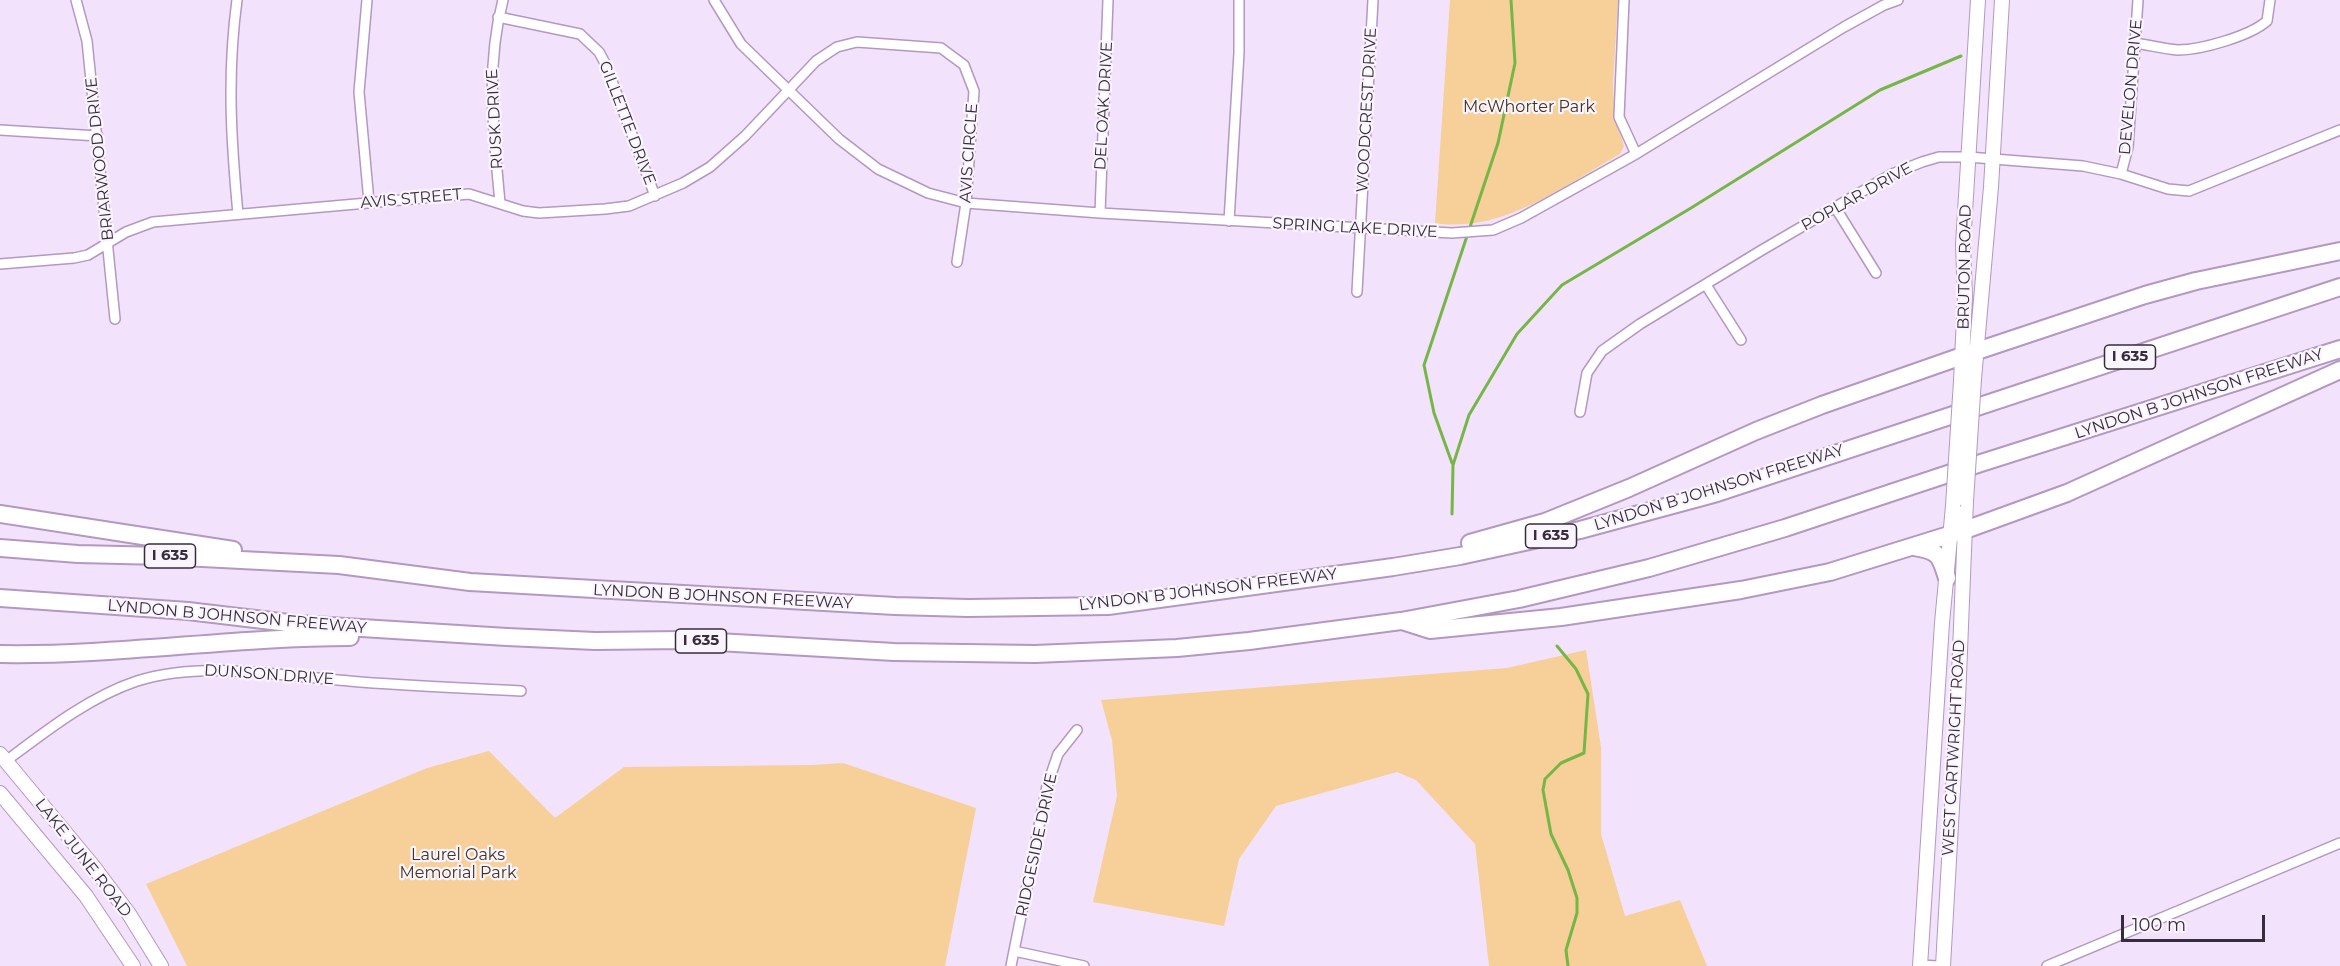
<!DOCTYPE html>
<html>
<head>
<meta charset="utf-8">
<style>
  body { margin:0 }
  #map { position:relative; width:2340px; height:966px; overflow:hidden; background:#f3e2fc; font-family:Montserrat,sans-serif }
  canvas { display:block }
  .scale { position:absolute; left:2121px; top:915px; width:144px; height:27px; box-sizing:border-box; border:3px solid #372c3d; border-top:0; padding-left:8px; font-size:18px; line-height:21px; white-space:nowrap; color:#372c3d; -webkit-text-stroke:4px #faf4fd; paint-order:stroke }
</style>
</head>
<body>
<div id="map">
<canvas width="2340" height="966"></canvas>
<div class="scale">100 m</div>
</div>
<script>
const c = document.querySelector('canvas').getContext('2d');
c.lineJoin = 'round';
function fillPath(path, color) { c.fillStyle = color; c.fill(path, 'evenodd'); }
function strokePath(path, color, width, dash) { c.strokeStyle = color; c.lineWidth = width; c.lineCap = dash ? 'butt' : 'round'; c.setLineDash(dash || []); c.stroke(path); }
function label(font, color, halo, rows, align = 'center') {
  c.font = font + ' Montserrat,sans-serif'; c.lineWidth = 4.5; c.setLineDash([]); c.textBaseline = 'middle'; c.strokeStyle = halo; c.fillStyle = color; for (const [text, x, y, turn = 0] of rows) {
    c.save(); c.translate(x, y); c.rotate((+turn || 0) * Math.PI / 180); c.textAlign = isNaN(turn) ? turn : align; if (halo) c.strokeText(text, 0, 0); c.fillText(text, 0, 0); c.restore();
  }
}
const green = new Path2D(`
  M1450,0H1618L1613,83L1614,114L1624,146L1620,154C1565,185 1502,234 1435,223Z
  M1586,650L1601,747V834L1625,916L1680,900L1707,966H1489L1475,844L1416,780L1397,772L1276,806L1239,859L1224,926L1093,902L1117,796L1112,740L1101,700L1507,668Z
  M489,751L555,818L624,767L812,765L843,763L976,808L945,966H187L146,884L427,768Z`);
const stream = new Path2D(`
  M1452,463L1434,413L1424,365L1498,143L1515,63L1511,0
  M1452,514L1453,465L1469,415L1517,334L1562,285L1691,208L1880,90L1961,56
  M1557,646L1576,669L1588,694L1584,753L1561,763L1545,779L1543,790L1551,834L1568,870L1577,898V913L1566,950L1568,966`);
const minor = new Path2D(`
  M76,0L87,41L115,319
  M237,0C227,74 231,140 238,214
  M367,0L359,92L369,202
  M714,0L741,44L839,139L878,169L928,193L966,203L1100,213L1452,233L1493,230L1521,218L1636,154L1844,27L1884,5L1898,0
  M1624,0L1619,117L1636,154
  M498,17L580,34L599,52L606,65L655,196
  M2135,43C2149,45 2164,49 2178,50C2201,50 2250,36 2267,21L2270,0
  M0,130L98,136
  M2121,174L2128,147L2138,0
  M500,203C494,135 485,68 503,0
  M1835,207L1876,273
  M1100,213L1108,0
  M1229,221L1239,53V0
  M0,264L74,258L88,255L126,232L153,222L469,194L523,211L539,213L605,209L629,206L683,183L710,167L745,136L816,61L837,47L857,42L941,48L964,65L974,91L966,203L957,262
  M1706,285L1741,340
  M1357,292L1373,0
  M1580,412L1587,373L1602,351L1640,324L1762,250L1892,174L1922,162L1939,157H1968L2083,166L2121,174L2168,189L2189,191L2340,130
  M6,761C46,731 89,697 137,681C204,660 280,676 349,681C406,686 464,688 521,691
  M1014,951L1084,966
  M1921,965L1937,966
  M1011,966L1047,786L1058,754L1077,730
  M2047,966L2340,843`);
const secondary = new Path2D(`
  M1974,379L1991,187L2002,0
  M1961,381L1965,296L1963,245L1978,0
  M0,754L93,866L129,914L161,966
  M0,793L86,896L133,966
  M1920,966L1942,623L1953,506
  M1943,966L1958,701L1966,501`);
const motorway = new Path2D(`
  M0,514L233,550
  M1470,543L1545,522L1629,488L1756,431L1822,405L1962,356L2145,295L2196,281L2340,251
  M1914,547C1939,551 1940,555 1947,578
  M0,548L78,554L163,556L339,565L470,582L895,606L968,608L1108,606L1393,567L1460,556L1580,530L1717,493L2340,287
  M0,598L188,611L297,624L507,637L595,641L682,640L894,652L1035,654L1177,648L1249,641L1401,621L1519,599L1649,568L1785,528L1981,463L2340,349
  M1405,622L1430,630L1561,617L1741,590L1830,572L1965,530L2067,493L2340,370
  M0,654C117,656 233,637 350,637`);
const secondaryBridge = new Path2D(`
  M1966,501L1974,379
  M1953,506L1961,381`);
const shields = [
  [2130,357,51],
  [1551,536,51],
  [170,556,51],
  [701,641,51]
];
const shieldNames = [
  ["I 635",2130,357],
  ["I 635",1551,536],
  ["I 635",170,556],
  ["I 635",701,641]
];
const streetNames = [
  ["DEVELON DRIVE",2131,87,-85],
  ["DEL OAK DRIVE",1104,106,-87],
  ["WOODCREST DRIVE",1367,110,-87],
  ["RUSK DRIVE",495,119,-93],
  ["GILLETTE DRIVE",627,123,69],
  ["AVIS CIRCLE",969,153,-86],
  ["BRIARWOOD DRIVE",100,159,-96],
  ["POPLAR DRIVE",1857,197,-29],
  ["AVIS STREET",411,199,-5],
  ["SPRING LAKE DRIVE",1355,228,3],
  ["BRUTON ROAD",1965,267,-89],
  ["LYNDON B JOHNSON FREEWAY",2199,394,-18],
  ["LYNDON B JOHNSON FREEWAY",1719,488,-17],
  ["LYNDON B JOHNSON FREEWAY",1208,590,-7],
  ["LYNDON B JOHNSON FREEWAY",723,597,3],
  ["LYNDON B JOHNSON FREEWAY",237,617,5],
  ["DUNSON DRIVE",269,675,4],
  ["WEST CARTWRIGHT ROAD",1954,748,-87],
  ["RIDGESIDE DRIVE",1037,845,-78],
  ["LAKE JUNE ROAD",83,858,52]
];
const parkNames = [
  ["McWhorter Park",1529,107],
  ["Laurel Oaks",458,855],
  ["Memorial Park",458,873]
];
fillPath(green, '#f7cf99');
strokePath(stream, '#75b647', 3);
strokePath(minor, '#b398c1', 12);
strokePath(secondary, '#b398c1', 16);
strokePath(motorway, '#b398c1', 20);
strokePath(minor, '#fff', 9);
strokePath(secondary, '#fff', 14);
strokePath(motorway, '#fff', 16);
strokePath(secondaryBridge, '#b398c1', 16, []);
strokePath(secondaryBridge, '#fff', 14);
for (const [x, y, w] of shields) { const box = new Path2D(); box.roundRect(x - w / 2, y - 12, w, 24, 4.5); c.fillStyle = '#faf4fd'; c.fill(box); strokePath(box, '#372c3d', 1.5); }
label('bold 15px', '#372c3d', null, shieldNames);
label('16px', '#372c3d', '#faf4fd', streetNames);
label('16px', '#423420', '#faf4fd', parkNames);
</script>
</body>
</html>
